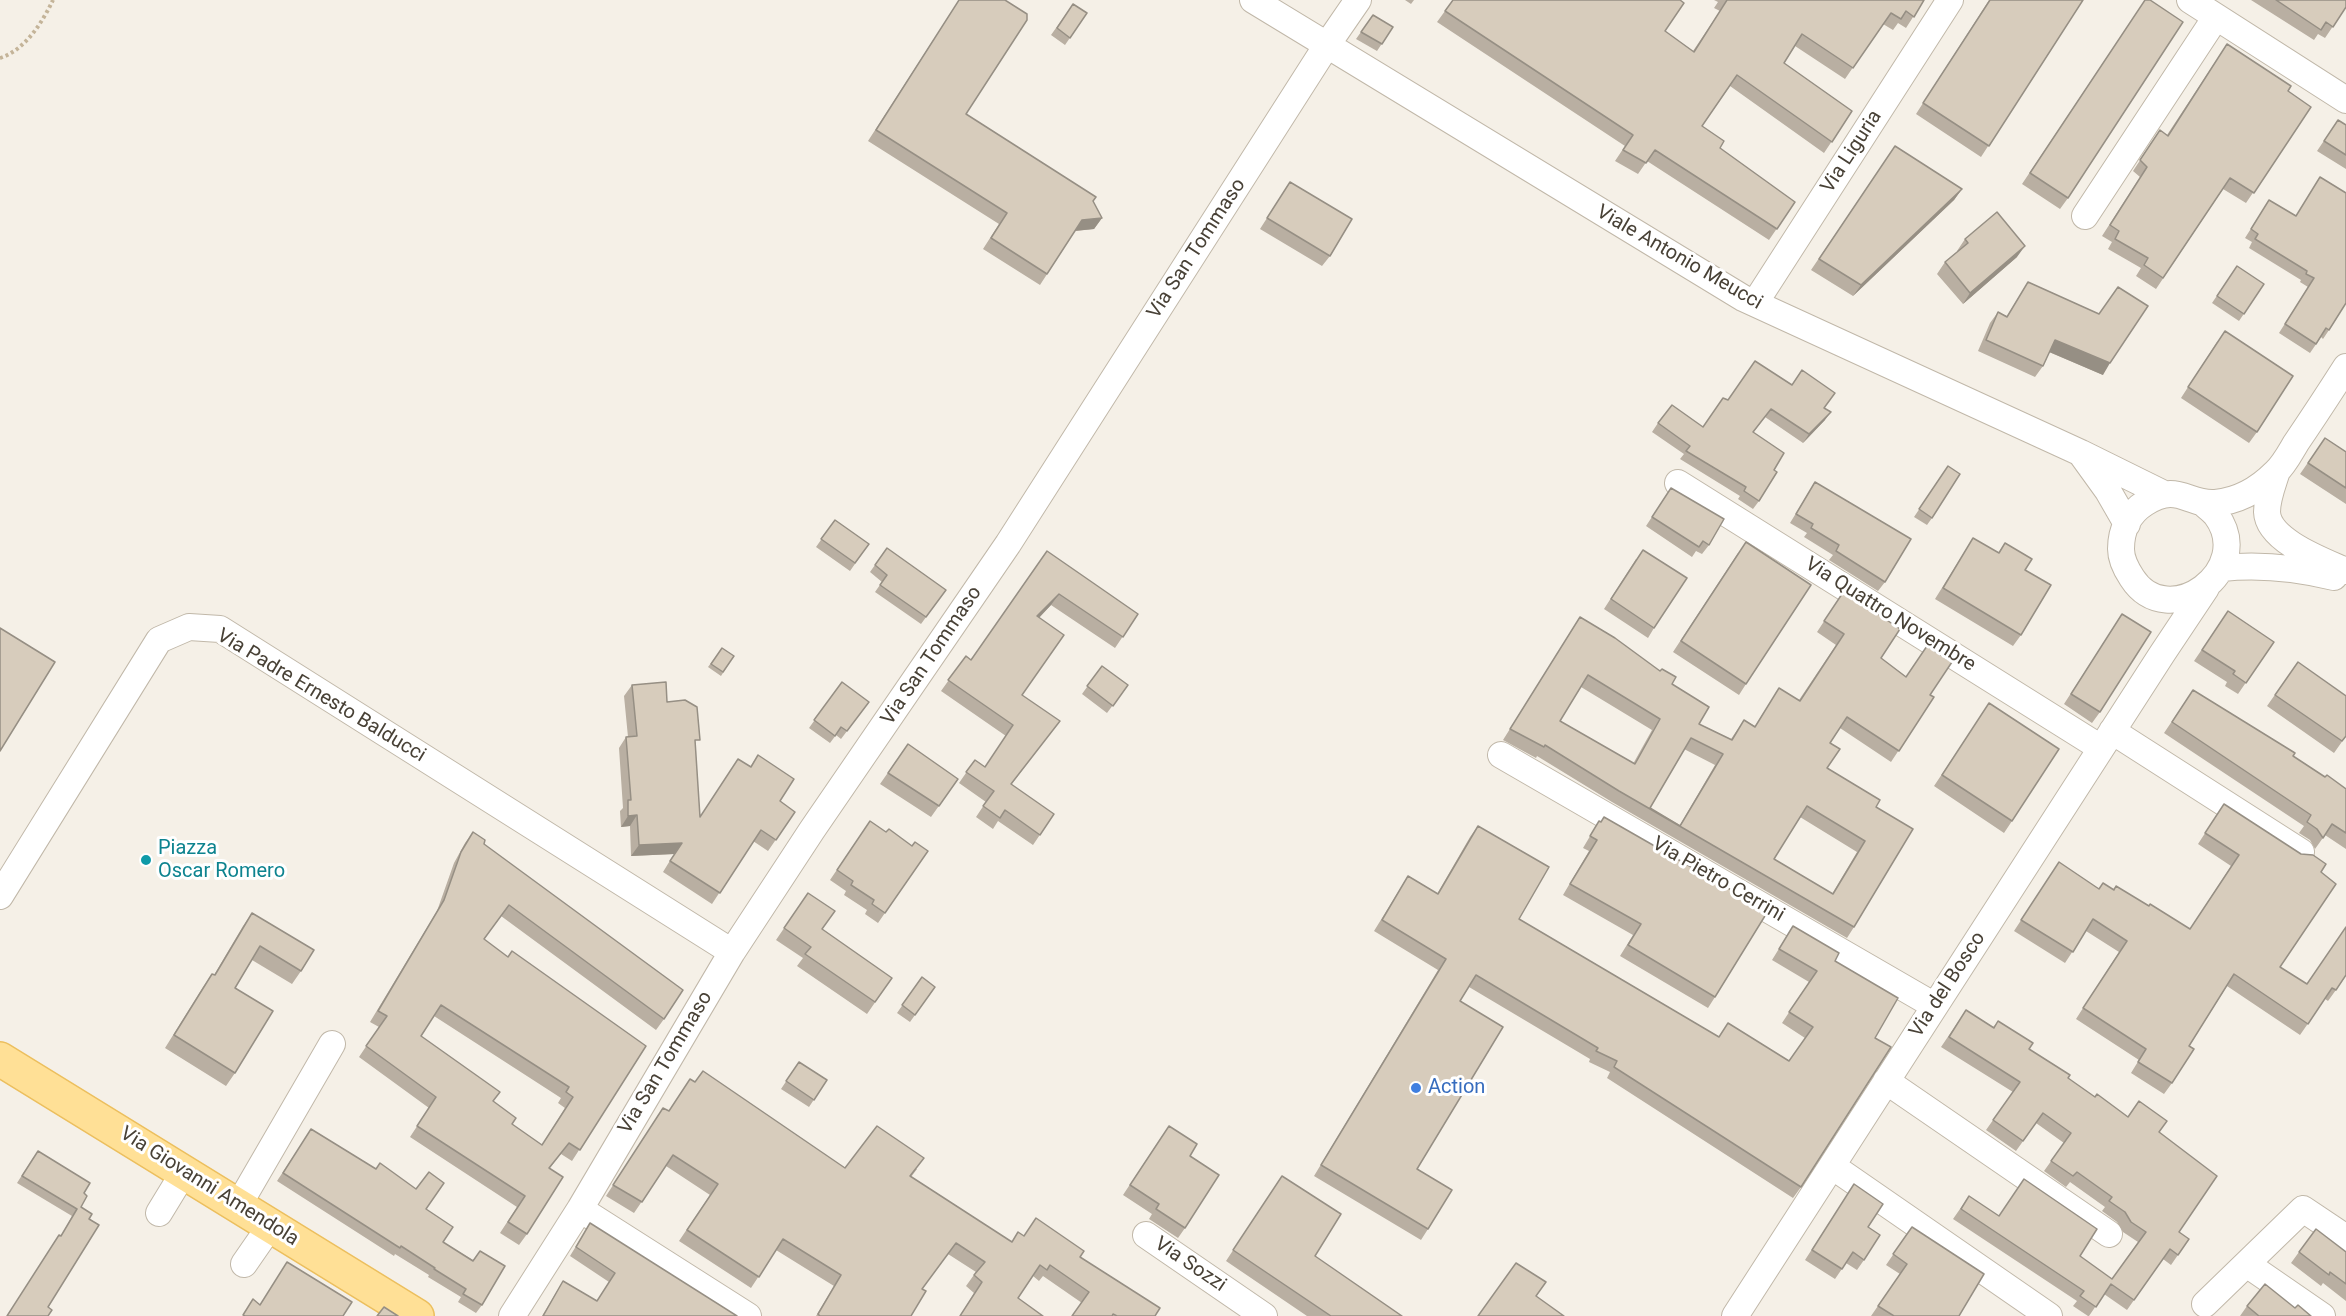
<!DOCTYPE html>
<html>
<head>
<meta charset="utf-8">
<style>
  body { margin:0 }
  canvas { display:block; background:#f5f0e7 }
</style>
</head>
<body>
<canvas width="2346" height="1316"></canvas>
<script>
const c = document.querySelector('canvas').getContext('2d');
c.lineJoin = 'round';
function strokePath(path, color, width, dash) { c.strokeStyle = color; c.lineWidth = width; c.lineCap = dash ? 'butt' : 'round'; c.setLineDash(dash || []); c.stroke(path); }
function fillPath(path, color) { c.fillStyle = color; c.fill(path, 'evenodd'); }
function label(font, color, halo, rows, align = 'center') {
  c.font = font + ' Roboto,sans-serif'; c.lineWidth = 6; c.setLineDash([]); c.textBaseline = 'middle'; c.strokeStyle = halo; c.fillStyle = color; for (const [text, x, y, turn = 0] of rows) {
    c.save(); c.translate(x, y); c.rotate((+turn || 0) * Math.PI / 180); c.textAlign = isNaN(turn) ? turn : align; if (halo) c.strokeText(text, 0, 0); c.fillText(text, 0, 0); c.restore();
  }
}
const path = new Path2D(`
  M0,58C25,50 42,23 53,0`);
const minor = new Path2D(`
  M1253,0L1743,298L2081,453L2164,494
  M2190,0L2346,100
  M2085,216L2216,17
  M1755,303L1950,0
  M2082,455L2108,491L2127,524
  M2277,471C2273,484 2267,498 2267,512C2268,541 2324,561 2346,571
  M1678,483L2101,748
  M2202,502C2206,506 2212,510 2216,515C2257,570 2168,634 2132,578C2126,569 2121,560 2121,549C2121,530 2129,513 2145,503C2178,482 2187,505 2215,503C2238,501 2259,489 2275,473C2284,465 2290,453 2296,443C2313,418 2330,392 2346,367
  M2222,568C2260,564 2297,568 2334,577
  M2112,731L2301,852
  M1501,755L1935,1006
  M0,896L159,640L189,627L220,629L732,952
  M1886,1081L2109,1234
  M1832,1166L2049,1316
  M238,1206L332,1044
  M580,1209L748,1316
  M159,1213L184,1172
  M1146,1235L1264,1316
  M244,1264L271,1225
  M2248,1265L2322,1316
  M2205,1304L2303,1209L2346,1238
  M512,1316L580,1209L732,952L812,830L1008,544L1327,45L1358,0
  M1735,1316L2162,654L2206,588`);
const major = new Path2D(`
  M0,1059L417,1316`);
const wall = new Path2D(`
  M959,0H1005L966,114L1093,201L1102,218L1094,229L1075,231L1040,285L983,249L999,224L868,141Z
  M1405,0H1414L1411,4Z
  M1453,0L1665,31L1693,51L1720,11L1714,8L1718,2L1714,0H1924L1906,28L1898,23L1893,30L1883,24L1845,79L1795,46L1784,63L1852,111L1824,153L1730,86L1702,126L1720,148L1795,202L1769,240L1647,161L1638,174L1615,161L1625,146L1437,22Z
  M1989,0H2083L1981,157L1916,114Z
  M2251,0H2346V7L2325,38L2318,34L2314,40Z
  M1073,4L1087,13L1065,45L1051,35Z
  M2139,9L2068,198L2060,209L2022,184Z
  M1373,15L1393,27L1377,51L1356,39Z
  M2227,44L2288,91L2311,107L2246,203L2223,189L2156,289L2136,276L2141,268L2108,249L2112,242L2102,236L2140,177L2133,171L2160,130L2167,135Z
  M2338,120L2346,125V169L2317,151Z
  M1895,146L1962,189L1954,200L1853,296L1811,270Z
  M1290,182L1330,256L1322,266L1260,229Z
  M2269,200L2295,216L2329,330L2323,339L2321,337L2310,353L2279,333L2308,287L2300,282L2301,280L2249,248L2252,242L2245,238Z
  M1965,239L2017,257L1963,304L1937,274L1945,262L1958,251H1957Z
  M2237,266L2264,284L2239,321L2212,303Z
  M2028,282L2099,314L2103,375L2049,352L2043,366L2035,377L1978,351L1990,323L1998,312L2007,316Z
  M2217,342L2257,432L2249,443L2181,398Z
  M1728,400L1824,408L1825,420L1803,443L1765,417L1753,433L1774,470L1759,501L1753,509L1738,499L1740,496L1680,459L1684,454L1652,432L1658,423L1703,427Z
  M2325,438L2346,452V504L2300,474Z
  M1948,466L1932,518L1927,525L1914,517Z
  M1815,482L1885,582L1878,591L1829,560L1833,555L1804,537L1807,533L1790,523Z
  M1671,488L1709,545L1702,554L1696,551L1692,557L1646,526Z
  M835,520L869,544L850,571L816,547Z
  M1973,538L1998,553L2005,543L2025,570L2021,635L2013,646L1935,599Z
  M887,548L946,590L921,624L875,592L882,582L870,572Z
  M1047,551L1138,614L1115,648L1051,605L1039,618L1022,695L1052,731L1011,785L1054,814L1033,845L998,821L993,829L976,817L986,802L959,783L975,760L985,767L1006,736L941,691L966,656L971,660Z
  M1738,553L1746,684L1739,695L1673,652Z
  M1636,559L1654,628L1648,638L1604,609Z
  M1844,591L1881,658L1934,697L1891,762L1840,728L1830,743L1827,768L1876,807L1854,927L1847,938L1612,802L1537,756L1536,758L1503,740L1580,617L1672,684L1699,724L1731,739L1744,720L1755,726L1779,688L1799,700L1836,645L1817,632ZM1581,687L1652,730L1633,764L1560,721ZM1684,749L1715,765L1680,825L1650,808ZM1800,817L1857,852L1832,894L1774,859Z
  M2228,611L2274,642L2238,694L2225,686L2227,682L2194,661Z
  M2122,614L2100,712L2092,723L2064,704Z
  M722,648L734,656L721,676L708,667Z
  M2298,662L2346,736L2334,753L2267,706Z
  M1102,666L1128,685L1107,713L1082,694Z
  M842,682L869,702L841,739L836,735L830,743L809,728Z
  M632,685L667,702L695,746L700,816L750,767L758,755L780,801L795,812L768,851L753,841L712,904L663,872L674,854L631,856L630,826L621,827L620,811L623,808L619,748L626,737H628L624,696Z
  M2193,690L2325,777L2346,789V849L2325,835L2315,849L2310,840L2299,833L2304,826L2164,733Z
  M1982,714L2012,821L2004,833L1934,786Z
  M908,744L958,779L931,817L880,784Z
  M2224,804L2321,872L2280,967L2307,984L2346,976L2328,1001L2325,999L2300,1035L2227,986L2189,1046L2172,1083L2164,1094L2131,1073L2139,1060L2076,1019L2119,952L2086,931L2065,963L2014,931L2059,862L2099,889H2113L2116,886L2149,906L2190,929L2231,866L2198,844Z
  M1604,817L1715,997L1708,1008L1620,956L1633,935L1563,895L1589,851L1583,848L1599,821L1601,822Z
  M870,821L886,832L912,846L928,851L878,923L865,914L867,910L844,895L846,891L830,880Z
  M1478,826L1519,919L1719,1037L1789,1061L1805,1038L1782,1023L1809,982L1772,960L1793,926L1835,961L1875,1038L1801,1187L1793,1198L1607,1078L1610,1072L1589,1062L1590,1059L1469,987L1460,1001L1417,1169L1428,1229L1421,1240L1314,1176L1438,970L1374,931L1408,876L1437,894L1470,837Z
  M473,832L484,844L664,1019L656,1030L501,916L484,939L508,957L646,1046L572,1161L561,1154L550,1168L527,1234L519,1245L500,1233L517,1207L410,1137L429,1108L359,1057L379,1027L370,1022L437,911L454,863L465,843ZM434,1016L561,1098L558,1103L565,1108L542,1145L512,1124L493,1101L421,1036Z
  M808,893L822,929L892,978L867,1014L797,966L803,958L776,940Z
  M252,913L301,971L292,984L252,960L235,988V1073L226,1086L165,1048L203,987L212,974L214,975L243,926Z
  M922,977L935,987L910,1022L897,1013Z
  M1966,1010L1993,1027L1998,1021L2029,1049L2068,1078L2095,1097L2128,1117L2159,1132L2179,1232L2189,1239L2171,1265L2163,1259L2127,1310L2104,1294L2089,1316H2088L2073,1306L2077,1301L1953,1219L1969,1196L1999,1216L2080,1256L2112,1279L2138,1242L2123,1232L2117,1222L2102,1211L2105,1207L2070,1182L2066,1187L2044,1171L2064,1143L2036,1123L2016,1151L1986,1130L2013,1092L1941,1047Z
  M799,1062L827,1080L809,1107L781,1089Z
  M663,1108L669,1111L845,1168L917,1169L911,1177L1012,1242L1018,1232L1023,1236L1080,1257L1155,1316H1072L1082,1303L1043,1276L1039,1281L1033,1276L1018,1298L1043,1316H960L974,1293L966,1286L976,1272L948,1254L922,1289L911,1316H816L834,1286L776,1250L751,1288L679,1241L710,1195L666,1166L634,1213L606,1196Z
  M1162,1136L1190,1156L1185,1228L1178,1238L1149,1219L1152,1214L1123,1195Z
  M306,1137L426,1209L443,1242L473,1260L480,1251L482,1305L476,1313L458,1302L461,1297L428,1277L429,1275L395,1254L394,1256L277,1181Z
  M33,1158L84,1193L81,1207L89,1219L48,1307L7,1316L61,1236L72,1216L17,1183Z
  M1282,1176L1315,1256L1402,1316H1307L1226,1261Z
  M1847,1195L1868,1227L1864,1260L1857,1270L1846,1263L1835,1279L1805,1260Z
  M590,1223L737,1316H542L563,1281L597,1301L609,1282L570,1256Z
  M1912,1227L1959,1316H1871L1900,1274L1886,1265Z
  M2299,1252H2346V1301L2323,1283L2321,1286L2291,1263Z
  M2247,1306L2295,1308L2311,1316H2240Z`);
const shadedWall = new Path2D(`
  M1962,189L1954,200L1853,296L1861,285Z
  M1102,218L1094,229L1074,231L1082,220Z
  M2025,246L2017,257L1963,304L1970,293Z
  M2055,340L2110,363L2103,375L2047,351Z
  M1831,412L1825,420L1803,443L1809,434Z
  M1059,594L1051,605L1030,627L1037,616Z
  M637,815L630,826L621,827L628,816Z
  M682,843L674,854L631,856L639,845Z`);
const building = new Path2D(`
  M959,0H1005L1027,14V20L966,114L1096,197L1093,201L1102,218L1082,220L1047,274L991,238L1007,213L876,130Z
  M1453,0H1680L1684,3L1665,31L1694,52L1727,0H1924L1914,17L1906,11L1901,19L1891,13L1853,68L1802,34L1784,63L1852,111L1832,142L1737,75L1702,126L1724,141L1720,148L1795,202L1777,229L1655,150L1646,163L1623,150L1633,135L1445,11Z
  M1990,0H2083L1989,146L1923,103Z
  M2145,0H2150L2183,22L2068,198L2030,173Z
  M2276,0H2346V7L2333,27L2326,22L2321,30Z
  M1073,4L1087,13L1070,38L1057,28Z
  M1373,15L1393,27L1382,44L1361,32Z
  M2227,44L2291,86L2288,91L2311,107L2254,193L2230,178L2163,278L2144,265L2148,258L2115,239L2119,231L2110,225L2147,167L2140,160L2160,130L2168,136Z
  M2338,120L2346,125V155L2324,141Z
  M1895,146L1962,189L1861,285L1819,259Z
  M2320,177L2346,193V303L2329,330L2326,328L2316,344L2285,324L2314,278L2306,274L2307,271L2255,239L2258,234L2251,229L2269,200L2296,216Z
  M1290,182L1352,219L1330,256L1267,218Z
  M1997,212L2025,246L1970,293L1945,262L1968,243L1965,239Z
  M2237,266L2264,284L2244,314L2217,296Z
  M2028,282L2099,314L2118,287L2148,306L2110,363L2055,340L2043,366L1986,340L1998,312L2007,317Z
  M2225,331L2293,376L2257,432L2188,387Z
  M1755,361L1792,385L1802,370L1835,393L1824,408L1831,412L1809,434L1771,409L1753,432L1784,453L1774,470L1777,472L1759,501L1744,491L1746,487L1686,451L1690,446L1658,423L1672,405L1703,427L1723,398L1728,400Z
  M2325,438L2346,452V488L2308,463Z
  M1948,466L1960,474L1932,518L1919,509Z
  M1815,482L1911,539L1885,582L1836,551L1839,545L1811,528L1813,524L1796,514Z
  M1671,488L1724,519L1709,545L1703,541L1699,547L1652,517Z
  M835,520L869,544L855,563L821,539Z
  M1973,538L1999,553L2005,543L2032,559L2025,570L2051,585L2021,635L1943,588Z
  M1746,542L1811,585L1746,684L1681,641Z
  M887,548L946,590L926,617L880,585L887,575L875,565Z
  M1643,550L1687,578L1654,628L1611,599Z
  M1047,551L1138,614L1123,637L1059,594L1037,616L1064,635L1022,695L1060,721L1011,784L1054,814L1040,835L1005,810L1000,818L983,806L994,791L966,772L975,760L985,767L1013,725L948,680L966,656L971,660Z
  M1844,591L1900,629L1881,658L1906,677L1927,646L1952,662L1930,695L1934,697L1899,751L1847,717L1830,743L1840,749L1827,768L1880,800L1876,807L1913,829L1854,927L1619,791L1545,745L1544,747L1510,729L1580,617L1615,638L1660,671L1662,669L1676,677L1672,684L1709,707L1699,724L1732,740L1744,720L1755,727L1779,688L1800,701L1844,634L1824,621ZM1588,675L1660,719L1635,764L1560,721ZM1691,738L1723,754L1680,826L1650,808ZM1807,806L1865,841L1833,894L1774,859Z
  M2228,611L2274,642L2246,683L2233,674L2235,671L2202,650Z
  M2122,614L2151,632L2100,712L2071,694Z
  M0,628L55,662L0,751Z
  M722,648L734,656L723,672L711,664Z
  M2298,662L2346,696V736L2342,741L2275,695Z
  M1102,666L1128,685L1113,706L1087,686Z
  M666,682L667,702L685,700L697,707L700,740H695L700,817L738,759L751,767L758,755L794,779L780,801L795,812L776,840L761,830L720,893L670,861L682,843L639,845L637,815L628,816V800H631L626,737L637,736L632,685Z
  M842,682L869,702L847,731L841,727L835,736L814,720Z
  M2193,690L2295,753L2293,756L2325,777L2327,775L2346,789V833L2332,824L2323,838L2317,829L2307,822L2311,815L2172,722Z
  M1989,703L2059,749L2012,821L1942,775Z
  M908,744L958,779L939,806L888,773Z
  M2224,804L2301,854L2313,855L2326,864L2321,872L2336,884L2280,967L2307,984L2346,927V975L2336,990L2332,988L2308,1024L2234,974L2189,1046L2194,1049L2172,1083L2138,1062L2146,1049L2083,1008L2127,941L2093,919L2073,952L2021,920L2059,862L2099,889L2103,883L2114,890L2116,886L2149,906L2150,904L2190,929L2239,855L2205,833Z
  M1604,817L1768,911L1715,997L1628,945L1641,924L1570,884L1597,840L1590,836L1599,821L1601,822Z
  M870,821L886,832L889,829L912,846L915,842L928,851L885,913L872,904L874,900L851,885L853,881L837,870Z
  M1478,826L1549,867L1519,919L1719,1037L1728,1023L1789,1061L1813,1027L1789,1012L1817,971L1779,949L1793,926L1839,953L1835,961L1898,998L1875,1038L1891,1047L1801,1187L1614,1067L1617,1061L1596,1051L1598,1048L1476,975L1460,1001L1503,1027L1417,1169L1452,1190L1428,1229L1321,1165L1446,959L1382,920L1408,876L1438,894Z
  M473,832L485,840L484,844L683,990L664,1019L509,905L484,939L508,957L512,951L646,1046L580,1150L569,1143L549,1168L563,1177L527,1234L508,1222L525,1196L417,1126L436,1097L366,1046L387,1016L378,1011L444,900L461,852ZM441,1005L569,1087L566,1092L573,1097L542,1145L512,1124L516,1118L493,1101L500,1092L421,1036Z
  M808,893L835,911L822,929L892,978L875,1002L805,954L811,947L784,928Z
  M252,913L314,950L301,971L260,946L235,988L273,1011L235,1073L174,1035L212,974L215,975Z
  M922,977L935,987L915,1015L902,1005Z
  M1966,1010L1994,1028L1998,1021L2033,1043L2029,1049L2070,1075L2068,1078L2095,1097L2097,1094L2128,1117L2139,1101L2167,1121L2159,1132L2217,1176L2179,1232L2189,1239L2178,1255L2170,1249L2134,1300L2111,1284L2096,1307L2080,1296L2084,1291L1961,1209L1969,1196L1999,1216L2024,1179L2097,1229L2080,1256L2112,1279L2146,1232L2131,1222L2125,1212L2109,1201L2112,1197L2077,1172L2073,1176L2051,1161L2071,1133L2043,1113L2023,1141L1993,1120L2020,1082L1949,1037Z
  M799,1062L827,1080L814,1100L786,1081Z
  M703,1071L845,1168L877,1126L924,1158L910,1176L1012,1242L1018,1232L1024,1236L1036,1218L1084,1251L1080,1257L1160,1308L1155,1316H1117L1113,1314L1112,1316H1072L1089,1292L1050,1265L1047,1270L1040,1265L1018,1298L1043,1316H960L982,1282L974,1275L985,1262L956,1243L922,1289L926,1291L911,1316H820L818,1314L841,1275L783,1239L759,1277L687,1230L718,1184L673,1155L642,1202L613,1185L663,1108L669,1111L690,1079L695,1082Z
  M1169,1126L1197,1144L1190,1156L1219,1175L1185,1228L1156,1209L1159,1204L1130,1185Z
  M311,1129L376,1169L380,1163L416,1189L429,1172L444,1183L426,1209L453,1227L443,1242L473,1261L480,1251L505,1266L482,1305L463,1294L466,1289L434,1269L435,1268L401,1246L400,1248L283,1173Z
  M38,1151L90,1183L84,1193L87,1196L81,1207L92,1214L89,1219L99,1225L48,1307L52,1310L48,1316H7L59,1235L61,1236L77,1209L22,1176Z
  M1282,1176L1341,1214L1315,1256L1402,1316H1331L1233,1250Z
  M1854,1184L1883,1204L1868,1227L1880,1235L1864,1260L1853,1252L1842,1269L1812,1250Z
  M590,1223L737,1316H543L563,1281L597,1301L615,1273L576,1247Z
  M1912,1227L1984,1274L1959,1316H1894L1878,1306L1907,1264L1893,1254Z
  M2316,1229L2346,1252V1284L2330,1272L2329,1275L2299,1252Z
  M287,1262L352,1302L343,1316H245L243,1315L253,1299L260,1305Z
  M1516,1263L1546,1282L1536,1296L1564,1316H1478Z
  M2265,1284L2295,1308L2298,1305L2311,1316H2259L2247,1306Z
  M384,1307L398,1316H377Z`);
const markers = [
  [146,860,6,"#0f9aa8"],
  [1416,1088,6,"#3f7fe0"]
];
const streetNames = [
  ["Via Liguria",1852,152,-57],
  ["Via San Tommaso",1197,249,-57],
  ["Viale Antonio Meucci",1679,258,30],
  ["Via Quattro Novembre",1890,615,32],
  ["Via San Tommaso",932,656,-56],
  ["Via Padre Ernesto Balducci",321,696,31],
  ["Via Pietro Cerrini",1718,880,30],
  ["Via del Bosco",1948,985,-57],
  ["Via San Tommaso",666,1063,-59],
  ["Via Giovanni Amendola",209,1187,32],
  ["Via Sozzi",1190,1265,34]
];
const cultureNames = [
  ["Piazza",158,849],
  ["Oscar Romero",158,872]
];
const shopNames = [
  ["Action",1428,1088]
];
strokePath(minor, '#c1b8a9', 28);
strokePath(major, '#ecbf5e', 36);
strokePath(path, '#c4b499', 4, [3, 3]);
strokePath(minor, '#fff', 26);
strokePath(major, '#ffe096', 33);
fillPath(wall, '#b9afa2');
fillPath(shadedWall, '#968f84');
fillPath(building, '#d7ccbc');
strokePath(building, '#968f84', 1.5);
for (const [x, y, r, color] of markers) { const dot = new Path2D(); dot.arc(x, y, r, 0, 2 * Math.PI); c.fillStyle = color; c.fill(dot); strokePath(dot, '#fff', 2); }
label('20px', '#484136', '#fff', streetNames);
label('20px', '#0d838f', '#fff', cultureNames, 'left');
label('20px', '#366cbe', '#fff', shopNames, 'left');
</script>
</body>
</html>
